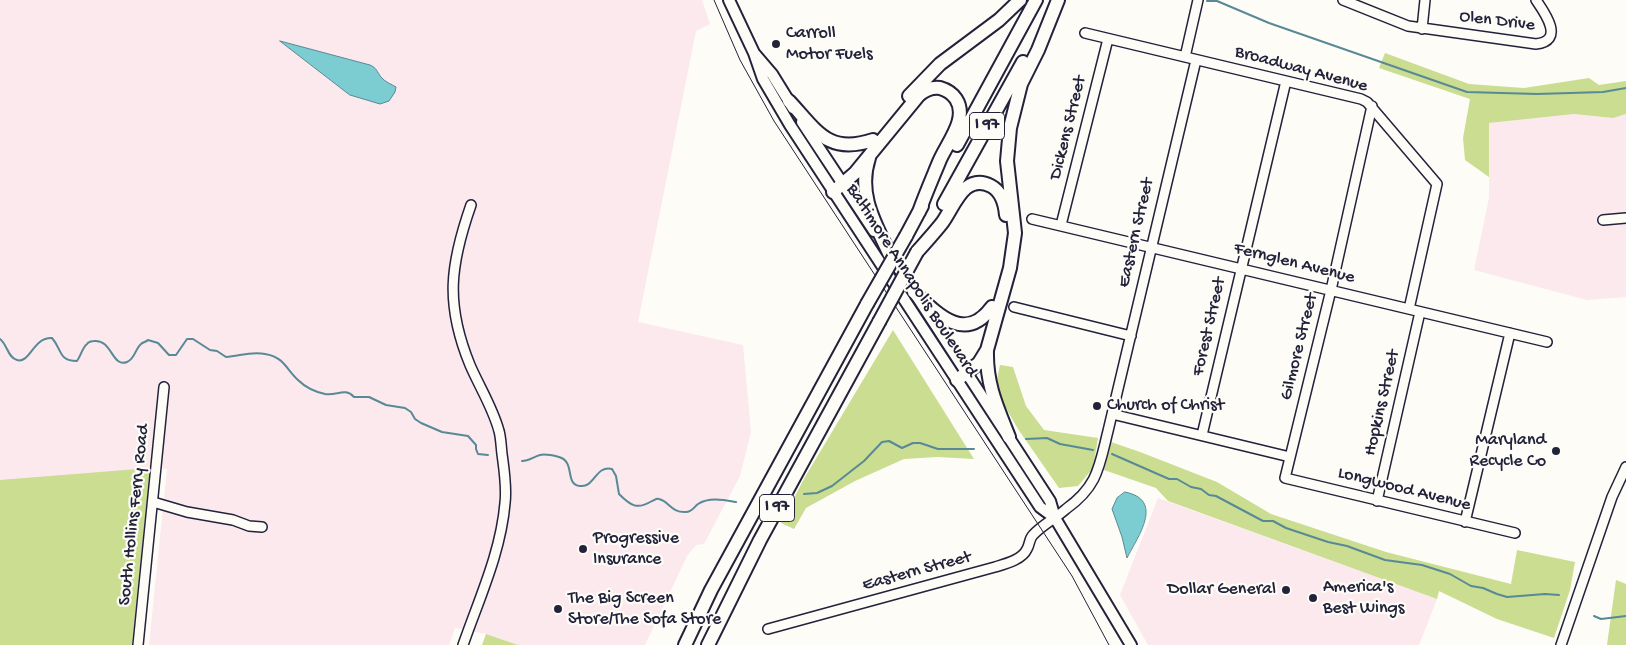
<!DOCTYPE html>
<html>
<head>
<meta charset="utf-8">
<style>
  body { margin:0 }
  canvas { display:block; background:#fdfcf7 }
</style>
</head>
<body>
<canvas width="1626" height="645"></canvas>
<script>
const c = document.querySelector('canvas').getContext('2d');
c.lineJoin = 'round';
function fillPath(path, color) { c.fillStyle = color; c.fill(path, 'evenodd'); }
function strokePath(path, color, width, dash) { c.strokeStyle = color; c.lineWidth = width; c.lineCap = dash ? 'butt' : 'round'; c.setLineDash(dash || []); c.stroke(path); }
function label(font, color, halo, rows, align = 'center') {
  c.font = font + ' "Gochi Hand",sans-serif'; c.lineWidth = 4.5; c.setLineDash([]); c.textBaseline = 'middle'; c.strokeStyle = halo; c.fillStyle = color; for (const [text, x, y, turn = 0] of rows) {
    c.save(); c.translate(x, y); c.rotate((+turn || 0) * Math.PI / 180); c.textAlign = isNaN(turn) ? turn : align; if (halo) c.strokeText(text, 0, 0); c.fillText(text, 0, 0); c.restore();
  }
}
const built = new Path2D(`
  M0,0H702L710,24L696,31L638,322L743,345L751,432L740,476L704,544L696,545L687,556L645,645H518L486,634L455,628L449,645H149L167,469L150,468L0,645Z
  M1574,114L1613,118L1626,114V297L1587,300L1474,270L1489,198V123Z
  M1158,498L1437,599L1419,645H1148L1120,595Z`);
const green = new Path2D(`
  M1385,53L1469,84L1524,88L1589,78L1599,85L1626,81V114L1613,118L1574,114L1489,123V177L1465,160L1463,138L1470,99L1379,68Z
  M893,330L974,459L937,457L904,459L855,481L806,508L794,529L781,523L805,477Z
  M1000,365L1013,367L1026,406L1044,430L1098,438L1093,468L1078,486L1059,488L1018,429L1000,398L997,379Z
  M1111,442L1140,452L1217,482L1271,514L1386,552L1511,584L1517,550L1575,562L1570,590L1554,638L1497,619L1439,591L1437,599L1168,501L1156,488L1104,470Z
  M150,468L132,645H0V480Z
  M1616,580L1626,584V645H1607Z
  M486,634L518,645H482Z`);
const water = new Path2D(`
  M280,41L370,65C377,68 377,72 381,77C385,82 391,84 396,87L395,92L389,101L380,104L350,95Z
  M1125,492C1165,500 1138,536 1127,558L1122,537L1112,509L1117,498Z`);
const stream = new Path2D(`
  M1207,1H1217L1269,23L1467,92L1537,94L1603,92L1626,88
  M0,339C7,344 8,358 17,360C30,364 33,337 52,338C62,349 58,361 77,361C81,356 82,348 87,344C88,342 92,341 94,341C112,339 112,368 127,362C135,359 135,349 141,344C143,342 146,342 148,340L158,343L169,355H176L187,339H193L210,350L217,351L226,357C240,356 251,351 265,354C284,357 286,369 298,380C305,387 316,392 325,394C337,396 345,387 354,397H369L386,405L405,408L411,412L415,419L421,423L442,432L468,436L476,445V449L478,454L488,455
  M1026,439L1047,438L1060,444L1093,450
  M1112,454L1169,479H1177L1191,487L1201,489L1209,495L1216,496L1263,521H1273L1286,528L1328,542L1347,546L1385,560L1422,565L1450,574L1471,586L1483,588L1497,594L1507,597L1545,594L1559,595
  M522,461C529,461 533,457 540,455C544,454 555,456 559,457C576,462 564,484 580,486C595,488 595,465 612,469L616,476L619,494C631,506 637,510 652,501C655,500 656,498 659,499C669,501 671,513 686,512C692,512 693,508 698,504C709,497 724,500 736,502
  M804,494L817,493L832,486L864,461L882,442L889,441L902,448L913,443H920L938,449H974
  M1594,616L1601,619L1626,616`);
const minor = new Path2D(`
  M1343,0L1408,26L1536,44C1565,41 1545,13 1536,0
  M1422,29L1425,0
  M1085,33L1361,99L1367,102L1437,184L1409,309
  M1185,57L1198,0
  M1372,106L1331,290L1285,478L1515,533
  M1032,219L1547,342
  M1603,220L1626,218
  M1061,225L1108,39
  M1014,307L1131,336
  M1112,414L1290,457
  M1202,435L1286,81
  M1377,501L1420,312
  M153,502L187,512L233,520L249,526L262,527
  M1465,522L1510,333
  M768,629L995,567C1005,564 1022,560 1027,549C1030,544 1029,539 1033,535C1042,525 1056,518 1066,509C1098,486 1099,467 1108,431L1196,60
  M138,645L164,387
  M463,645C479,599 501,552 505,503C507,487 504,469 502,454C501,446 501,438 499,431C493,408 479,386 470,365C445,304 450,265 471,205
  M1561,645L1612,497L1626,467`);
const major = new Path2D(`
  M729,0L754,53L763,79L790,125L1021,478L1040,507L1055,518
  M754,53L772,74L793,108
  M802,122L874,231
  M890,255L1050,501L1055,518L1131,645`);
const highway = new Path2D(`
  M909,96L940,64L999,20L1020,0
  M789,101C817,131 828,155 873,140
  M957,145L1036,0
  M869,158C857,194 875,223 890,255
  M833,192L855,173L919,95C925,90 932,87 940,88C947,90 952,93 956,99C969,119 946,144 939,162C932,179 925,195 919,212
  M944,204L1023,62
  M906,236L922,206
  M917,252C925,243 934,233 942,223C954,207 964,172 991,186C1002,192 1005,204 1006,215
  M914,292C937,314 965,344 992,307
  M987,350C986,384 997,407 1009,437
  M957,380L979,363L987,350L1010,268L1015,233L1007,161L1010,128L1021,84L1038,50L1058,0
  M685,645L711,590L867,304
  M708,645L760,540L879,322`);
const tram = new Path2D(`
  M714,0L740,60L774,121L1072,576L1109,645`);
const highwayBridge = new Path2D(`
  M867,304L906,236
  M879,322L917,252`);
const markers = [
  [776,44,5,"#22223b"],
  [1097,406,5,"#22223b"],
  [1556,451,5,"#22223b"],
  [583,549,5,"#22223b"],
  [1286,590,5,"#22223b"],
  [1313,598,5,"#22223b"],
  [558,609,5,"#22223b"]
];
const shields = [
  [987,126,35],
  [777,508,35]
];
const shieldNames = [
  ["I 97",987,126],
  ["I 97",777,508]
];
const streetNames = [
  ["Olen Drive",1497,22,7],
  ["Broadway Avenue",1301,70,15],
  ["Dickens Street",1069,128,-76],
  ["Eastern Street",1137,233,-77],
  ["Fernglen Avenue",1294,264,14],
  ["Baltimore Annapolis Boulevard",911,281,57],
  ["Forest Street",1210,327,-77],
  ["Gilmore Street",1300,347,-76],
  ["Hopkins Street",1383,403,-77],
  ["Longwood Avenue",1404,490,14],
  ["South Hollins Ferry Road",135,515,-84],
  ["Eastern Street",917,572,-15]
];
const poiNames = [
  ["Carroll",786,34],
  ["Motor Fuels",786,55],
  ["Church of Christ",1107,406],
  ["Maryland",1546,441,"right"],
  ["Recycle Co",1546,462,"right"],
  ["Progressive",593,539],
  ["Insurance",593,560],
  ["America's",1323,588],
  ["Best Wings",1323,609],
  ["Dollar General",1276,590,"right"],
  ["The Big Screen",568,599],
  ["Store/The Sofa Store",568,620]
];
fillPath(built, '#fbe9ed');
fillPath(green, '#cadd91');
fillPath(water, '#7ccdd2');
strokePath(water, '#588996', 1);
strokePath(stream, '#588996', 2);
strokePath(minor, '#22223b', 12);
strokePath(major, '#22223b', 14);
strokePath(highway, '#22223b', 16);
strokePath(minor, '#fdfcf7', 9);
strokePath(major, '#fdfcf7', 10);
strokePath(highway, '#fdfcf7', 12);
strokePath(tram, '#22223b', 1);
strokePath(highwayBridge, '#22223b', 16, []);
strokePath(highwayBridge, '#fdfcf7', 12);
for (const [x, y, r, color] of markers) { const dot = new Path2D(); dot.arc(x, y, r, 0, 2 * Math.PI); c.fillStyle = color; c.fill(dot); strokePath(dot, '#fdfcf7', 2); }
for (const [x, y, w] of shields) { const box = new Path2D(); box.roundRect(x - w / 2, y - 13.5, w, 27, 4); c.fillStyle = '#fdfcf7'; c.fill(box); strokePath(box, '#22223b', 1); }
label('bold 16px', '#22223b', null, shieldNames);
label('18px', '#22223b', '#fdfcf7', streetNames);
label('18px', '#22223b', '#fdfcf7', poiNames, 'left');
</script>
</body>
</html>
